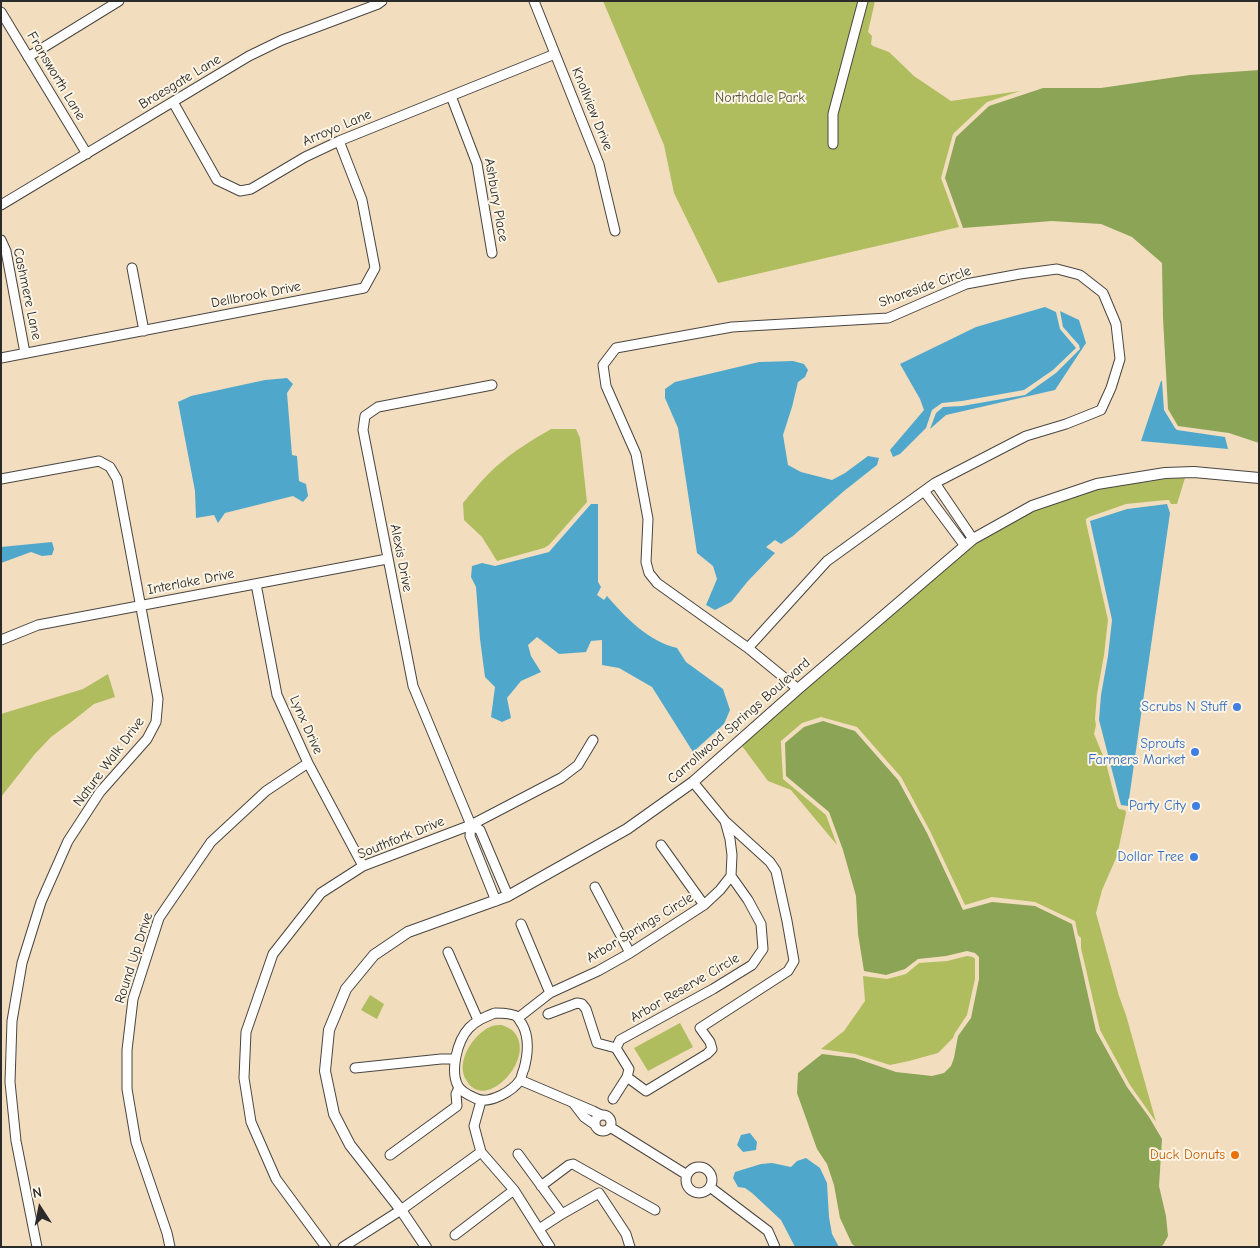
<!DOCTYPE html>
<html>
<head>
<meta charset="utf-8">
<style>
  body { margin:0 }
  #map { position:relative; width:1260px; height:1248px; overflow:hidden; background:#f3ddbf; font-family:"Comic Neue",sans-serif }
  canvas { display:block }
  .frame { position:absolute; inset:0; border:2px solid #2b2b2b; pointer-events:none }
  .north { position:absolute; left:15px; top:1183px; width:50px; height:50px; -webkit-text-stroke:4px #fcf5e5; paint-order:stroke; rotate:349deg; font-size:14px; font-weight:700; line-height:20px; text-align:center; color:#2b2b2b }
  .north::after { content:''; display:block; margin:auto; width:18px; height:22px; background:#2b2b2b; clip-path:polygon(50% 0,100% 100%,50% 72%,0 100%) }
</style>
</head>
<body>
<div id="map">
<canvas width="1260" height="1248"></canvas>
<div class="frame"></div>
<div class="north">N</div>
</div>
<script>
const c = document.querySelector('canvas').getContext('2d');
c.lineJoin = 'round';
function fillPath(path, color) { c.fillStyle = color; c.fill(path, 'evenodd'); }
function strokePath(path, color, width, dash) { c.strokeStyle = color; c.lineWidth = width; c.lineCap = dash ? 'butt' : 'round'; c.setLineDash(dash || []); c.stroke(path); }
function label(font, color, halo, rows, align = 'center') {
  c.font = font + ' "Comic Neue",sans-serif'; c.lineWidth = 4; c.setLineDash([]); c.textBaseline = 'middle'; c.strokeStyle = halo; c.fillStyle = color; for (const [text, x, y, turn = 0] of rows) {
    c.save(); c.translate(x, y); c.rotate((+turn || 0) * Math.PI / 180); c.textAlign = isNaN(turn) ? turn : align; if (halo) c.strokeText(text, 0, 0); c.fillText(text, 0, 0); c.restore();
  }
}
const green = new Path2D(`
  M603,1H875L868,32L872,36L871,44L873,46L889,52L914,76L951,101L1020,91L987,102L953,134L941,178L959,227L718,283L674,193L664,145Z
  M551,429H576L580,438L587,502L549,545L544,548L497,561L482,537L464,520L463,503C474,490 485,476 498,465C514,451 532,440 551,429Z
  M1185,478L1177,504H1171L1169,500H1166L1126,504L1089,517L1086,519V522L1108,620L1104,655L1097,694L1095,719L1096,725L1094,734L1106,763L1117,806L1119,809L1125,810L1126,813L1117,856L1102,890L1096,913L1119,996L1126,1015L1156,1122L1130,1085L1100,1030L1081,948V938L1078,935L1075,921L1035,902L992,897L965,905L930,831L901,777L857,727L821,717L802,723L781,741V743L783,779L826,815L837,845L791,790L768,781L742,746L801,693L975,544L1034,511L1099,489L1165,479Z
  M108,674L115,697L94,704L70,723L51,737L34,755L1,797V714L83,689Z
  M967,956L973,957L975,959V979L967,1015L955,1033L953,1038L938,1053L909,1061L890,1065L855,1054L821,1049L844,1031L865,1001L863,976L887,979L906,974L919,963L947,961Z
  M370,995L384,1004L377,1019L361,1010Z
  M680,1023L693,1047L648,1071L634,1048Z
  M502,1025C505,1026 509,1028 512,1030C538,1054 493,1105 472,1087C470,1086 468,1083 467,1081C454,1064 473,1034 490,1027C494,1025 498,1025 502,1025Z`);
const forest = new Path2D(`
  M1259,70V443L1229,433L1178,426L1168,409L1163,318L1162,263L1132,237L1101,224L1052,221L963,228L945,178L956,137L989,106L1043,88H1101L1190,75Z
  M823,721L855,731L898,780L927,833L963,910L992,902L1035,906L1072,924L1096,1031L1127,1087L1149,1117L1162,1139L1159,1186L1166,1216L1168,1236L1163,1245L1160,1247H856L852,1244L840,1218L834,1185L827,1164L817,1149L797,1093L798,1073L822,1054L855,1058L896,1072L932,1076L944,1073L951,1066L954,1058L958,1036L971,1018L979,979V957L975,953L967,951L946,956L918,959L905,969L886,975L864,971L858,934L856,896L843,850L829,812L786,776L785,743L804,727Z`);
const water = new Path2D(`
  M1045,307L1056,312L1060,329L1076,348L1053,370L1024,390L962,401L942,403L932,410L926,428L900,454L893,457L890,450L924,410L920,399L900,364L976,327Z
  M1060,311L1079,320L1086,343L1055,390L946,415L930,429L936,413L943,407L962,406L1025,395L1056,373L1080,349L1079,345L1063,327Z
  M793,361L804,364L808,370L805,377L798,382L792,407L783,435L788,465L801,472L832,480L845,473L868,456L879,458L877,465L844,491L793,536L781,544L775,540L766,547L775,553L748,581L731,602L715,610L706,605L717,579L713,566L697,553L678,428L665,398V389L675,382L759,362Z
  M287,378L293,384L287,393L292,455L297,456L299,481L306,484L308,496L303,502L293,496L225,513L218,523L214,515L196,518L195,491L178,402L191,396L265,380Z
  M1161,381H1162L1164,410L1175,428L1177,430L1225,437L1228,449L1141,441Z
  M591,504H598V582L601,587L597,595L604,600L607,596C626,618 648,641 677,648L686,662L723,689L730,710L724,724L693,752L652,687L619,668L602,665V640L591,641L586,652L559,654L537,637L528,645L531,656L541,672L521,681L507,698L511,718L502,722L491,717L495,687L485,677L480,639L476,587L471,577L472,566L482,563L495,566L549,552Z
  M1167,504L1170,513L1128,806L1121,805L1099,720L1101,695L1108,656L1112,620L1090,521L1127,509Z
  M52,542L54,549L52,555L42,556L31,552L1,563V547Z
  M750,1133L757,1142L756,1150L743,1152L737,1145L741,1135Z
  M806,1158L820,1168L827,1183L829,1217L832,1234L839,1247H795L781,1220L752,1193L745,1188L738,1187L733,1178L735,1172L761,1164L772,1163L791,1167L797,1161Z`);
const minor = new Path2D(`
  M534,1L599,164L615,231
  M1,12L87,154
  M28,57L119,1
  M451,96L477,164L492,253
  M173,102L217,180L240,191L251,189L305,157L339,141L555,54
  M833,144V114L863,1
  M1,205L249,56L282,40L378,4L382,1
  M1,240L6,251L25,353
  M132,268L144,331
  M1,358L364,288L375,268L362,200L339,141
  M492,385L378,407L365,416L363,430L413,686L471,825L470,836L496,901
  M1,479L99,461L110,467L117,479L158,699L156,722L147,739L100,792L68,841L41,902L22,963L12,1021L10,1082L16,1141L37,1247
  M935,483L973,539
  M924,491L965,546
  M256,584L277,695L308,763L363,866
  M1,640L38,625L387,559
  M748,648L827,561L935,483L1026,436L1066,424L1101,410L1111,388L1120,359L1116,324L1103,293L1080,275L1057,269L1020,274L966,284L888,318L732,327L616,348L603,365L606,386L636,454L648,519L646,562L649,573L657,583L748,648L798,689
  M725,821L770,862L776,871L787,921L794,961L788,971L700,1028L710,1042L712,1049L707,1054L646,1091L627,1077L629,1069L616,1048L620,1040L713,989L752,965L763,949L761,924L748,900L731,876
  M471,825L480,830L508,896
  M661,845L704,905
  M595,887L630,953
  M521,924L550,993
  M448,952L478,1020
  M495,1013C502,1013 512,1013 518,1017C518,1018 521,1023 522,1024C530,1038 528,1054 524,1069C522,1072 522,1077 520,1080C513,1091 490,1104 477,1099C471,1096 462,1093 458,1086C450,1071 457,1041 469,1028C477,1020 485,1017 495,1013Z
  M548,1014L577,1003L582,1004L586,1009L597,1043L616,1048
  M518,1018L550,993L598,971L630,953L704,905L720,890L731,876L732,855L730,839L725,821L693,782
  M355,1068L441,1059H455
  M520,1080L593,1111L601,1115
  M613,1099L627,1077
  M481,1101L474,1126L481,1152L514,1190L550,1247
  M574,1104L584,1117L594,1124
  M595 1123a8 8 0 1 1 16 0a8 8 0 1 1-16 0Z
  M610,1127L687,1175
  M518,1154L562,1214
  M390,1155L457,1106L456,1094L459,1088
  M686 1180a13 13 0 1 1 26 0a13 13 0 1 1-26 0Z
  M541,1186L569,1165L573,1164L655,1210
  M710,1187L768,1231L775,1247
  M539,1229L562,1214L599,1193L626,1234L630,1247
  M455,1235L514,1190
  M170,1247L167,1233L136,1142L127,1089V1050L133,999L159,918L211,842L266,791L308,763
  M326,1247L276,1179L251,1122L244,1078L246,1032L273,954L321,893L363,866L471,825L561,778L578,765L593,740
  M343,1247L401,1210L481,1152`);
const tertiary = new Path2D(`
  M426,1247L401,1210L350,1145L334,1114L325,1071L329,1030L346,989L374,955L408,932L508,896L627,829L693,782L798,689L973,539L1032,506L1097,484L1165,473L1194,472L1259,478`);
const markers = [
  [1237,707,5,"#3f7fe0"],
  [1195,752,5,"#3f7fe0"],
  [1196,806,5,"#3f7fe0"],
  [1194,857,5,"#3f7fe0"],
  [1235,1155,5,"#e8710a"]
];
const streetNames = [
  ["Fransworth Lane",56,76,59],
  ["Braesgate Lane",180,82,-31],
  ["Knollview Drive",592,109,68],
  ["Arroyo Lane",337,128,-23],
  ["Ashbury Place",496,200,80],
  ["Shoreside Circle",925,287,-20],
  ["Cashmere Lane",27,294,78],
  ["Dellbrook Drive",256,295,-11],
  ["Alexis Drive",401,558,79],
  ["Interlake Drive",191,582,-11],
  ["Carrollwood Springs Boulevard",739,721,-41],
  ["Lynx Drive",306,725,66],
  ["Nature Walk Drive",109,762,-53],
  ["Southfork Drive",401,838,-22],
  ["Arbor Springs Circle",640,928,-31],
  ["Round Up Drive",134,958,-72],
  ["Arbor Reserve Circle",685,988,-30]
];
const parkNames = [
  ["Northdale Park",760,98]
];
const shopNames = [
  ["Scrubs N Stuff",1227,707],
  ["Sprouts",1185,744],
  ["Farmers Market",1185,760],
  ["Party City",1186,806],
  ["Dollar Tree",1184,857]
];
const foodNames = [
  ["Duck Donuts",1225,1155]
];
fillPath(green, '#afbd5f');
fillPath(forest, '#8ba456');
fillPath(water, '#4fa8cc');
strokePath(minor, '#494641', 11);
strokePath(tertiary, '#494641', 12);
strokePath(minor, '#fff', 9);
strokePath(tertiary, '#fff', 10);
for (const [x, y, r, color] of markers) { const dot = new Path2D(); dot.arc(x, y, r, 0, 2 * Math.PI); c.fillStyle = color; c.fill(dot); strokePath(dot, '#fcf5e5', 2); }
label('14px', '#2b2b2b', '#fcf5e5', streetNames);
label('14px', '#53573b', '#fcf5e5', parkNames);
label('14px', '#366cbe', '#fcf5e5', shopNames, 'right');
label('14px', '#c56008', '#fcf5e5', foodNames, 'right');
</script>
</body>
</html>
